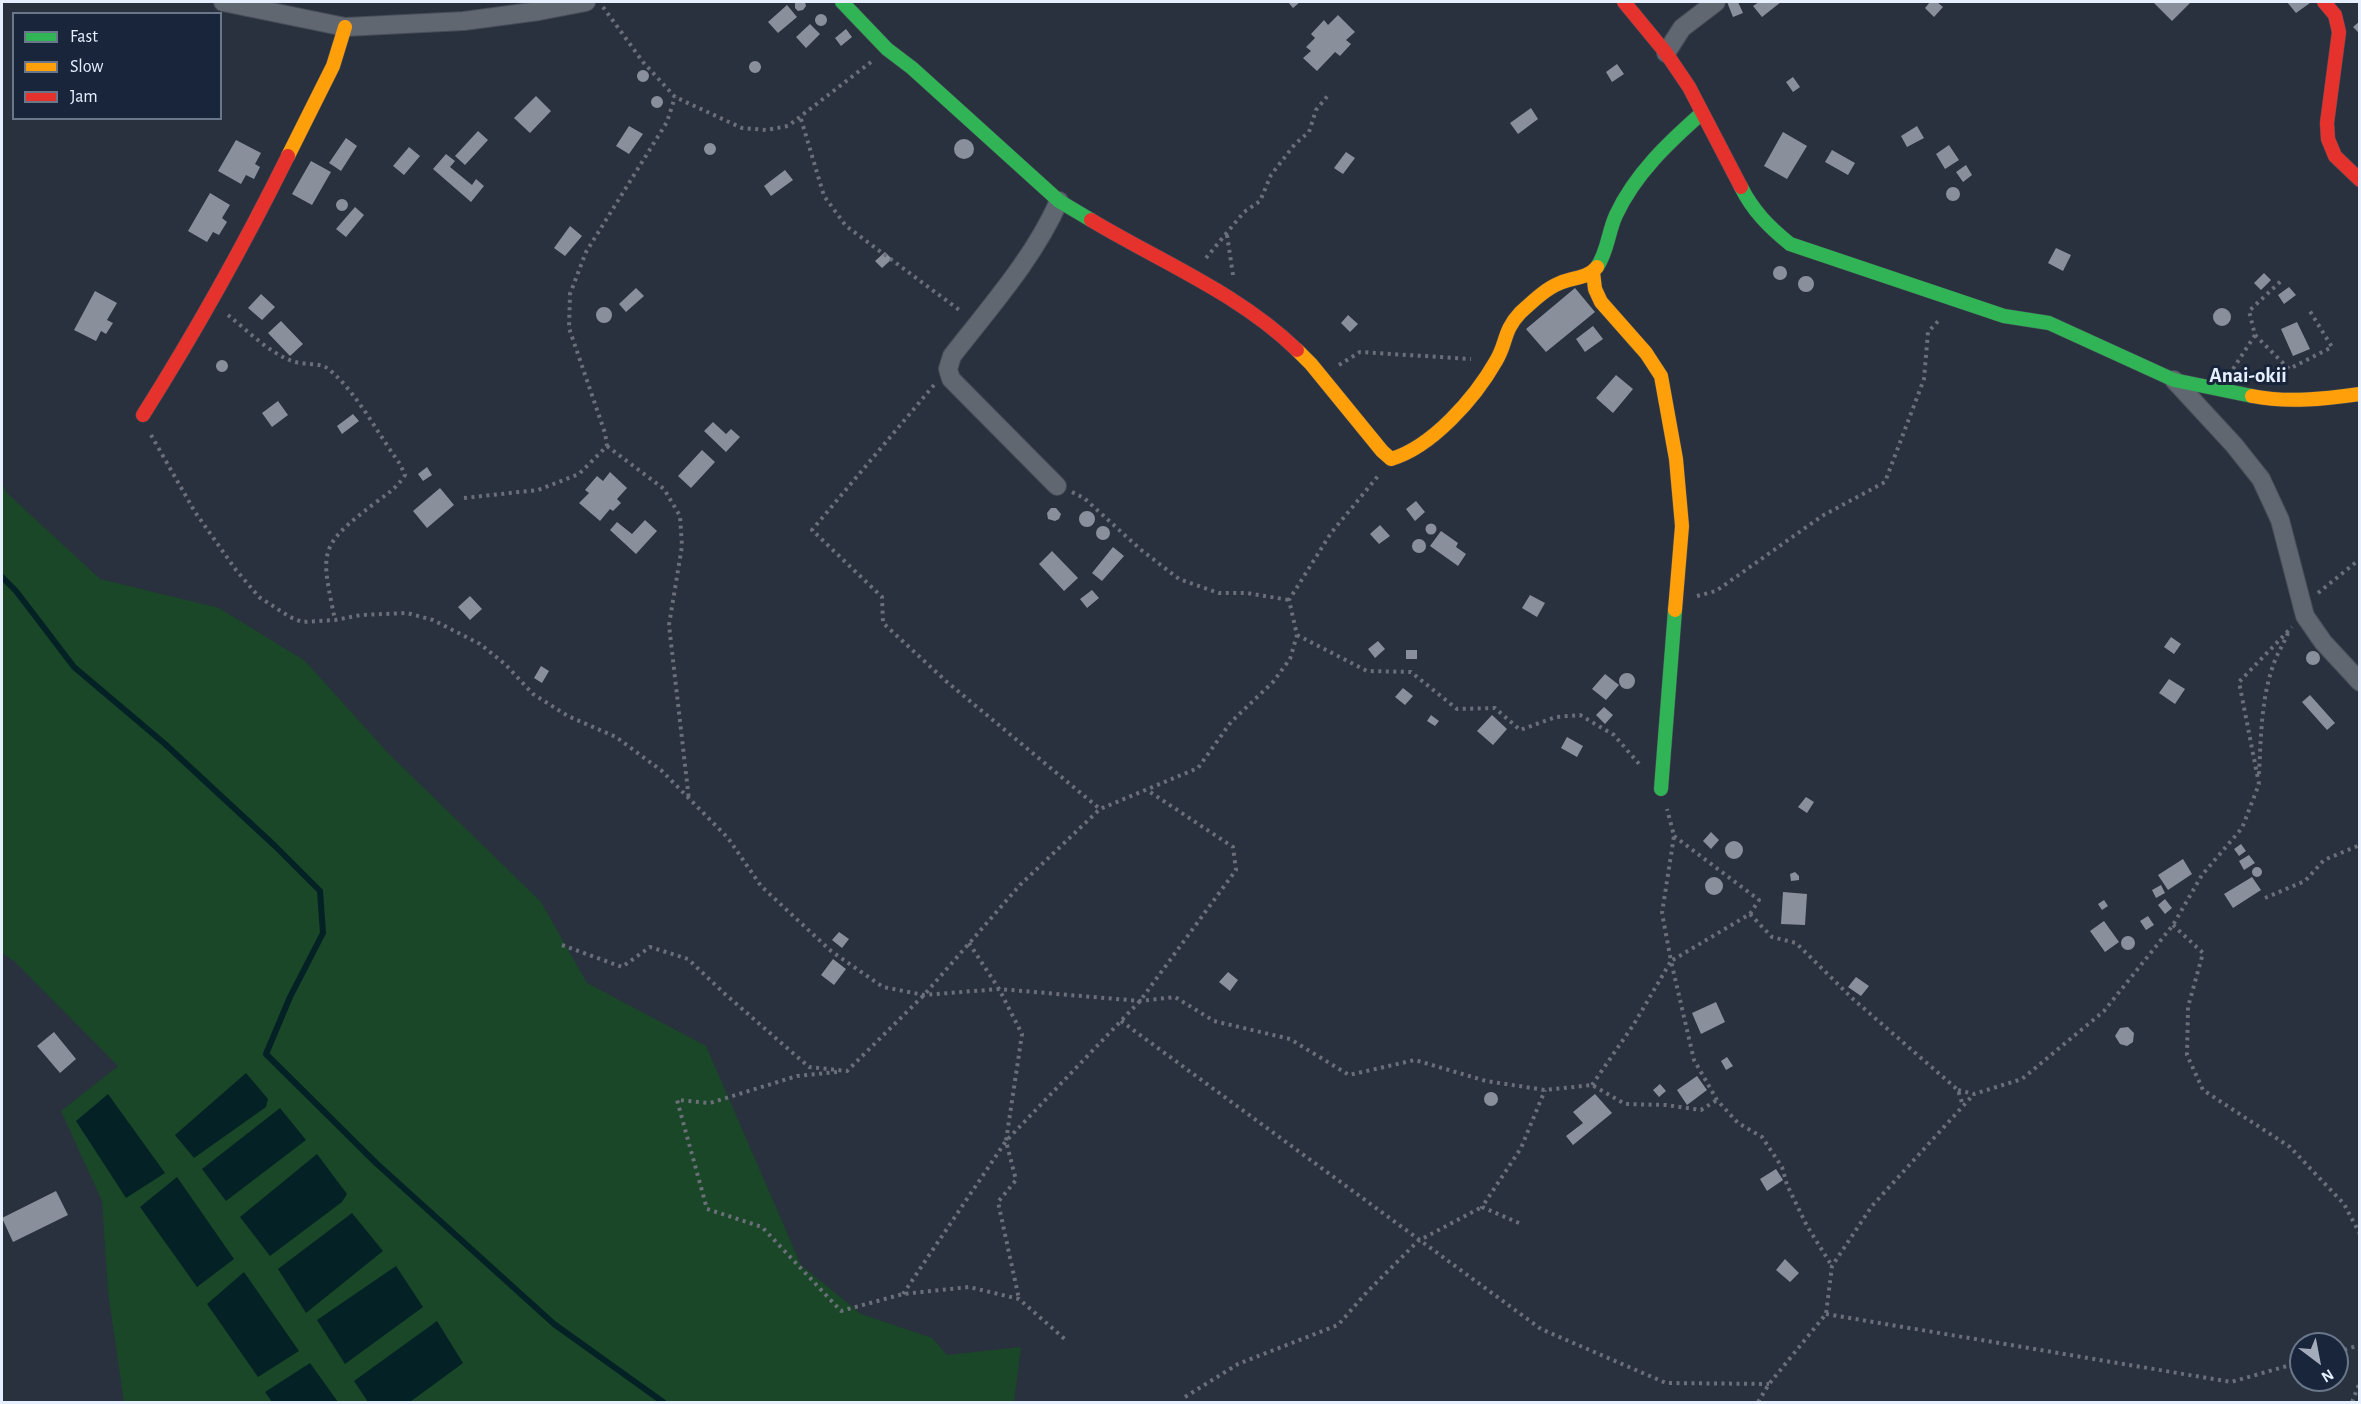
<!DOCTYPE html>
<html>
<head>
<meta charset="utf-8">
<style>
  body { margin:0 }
  #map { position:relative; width:2361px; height:1404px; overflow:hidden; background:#29313e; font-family:"Alegreya Sans",sans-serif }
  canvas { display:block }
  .frame { position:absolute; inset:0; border:3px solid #e6effe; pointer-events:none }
  .legend { position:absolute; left:12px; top:12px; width:210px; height:108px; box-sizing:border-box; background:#18253b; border:2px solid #6a7689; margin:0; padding:8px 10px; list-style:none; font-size:18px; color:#e6effe }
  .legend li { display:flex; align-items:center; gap:12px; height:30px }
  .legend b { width:30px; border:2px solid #6a7689 }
  .north { position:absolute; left:2289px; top:1332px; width:60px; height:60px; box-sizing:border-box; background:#18253b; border:2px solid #6a7689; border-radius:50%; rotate:148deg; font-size:16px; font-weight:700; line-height:24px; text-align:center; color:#e6effe }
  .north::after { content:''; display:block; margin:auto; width:21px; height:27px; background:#a4acbb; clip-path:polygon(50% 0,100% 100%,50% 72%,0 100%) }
</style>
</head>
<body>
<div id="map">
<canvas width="2361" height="1404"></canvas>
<div class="frame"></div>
<ul class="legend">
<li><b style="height:8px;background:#30b455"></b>Fast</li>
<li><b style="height:8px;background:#ff9f0a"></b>Slow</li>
<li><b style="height:8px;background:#e5322d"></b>Jam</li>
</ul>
<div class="north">N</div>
</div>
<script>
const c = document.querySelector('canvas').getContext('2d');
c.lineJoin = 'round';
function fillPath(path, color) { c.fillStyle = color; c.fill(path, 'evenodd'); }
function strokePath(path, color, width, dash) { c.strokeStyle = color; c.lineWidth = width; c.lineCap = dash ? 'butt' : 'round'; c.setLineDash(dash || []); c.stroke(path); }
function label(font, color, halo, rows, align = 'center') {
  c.font = font + ' "Alegreya Sans",sans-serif'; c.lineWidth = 6; c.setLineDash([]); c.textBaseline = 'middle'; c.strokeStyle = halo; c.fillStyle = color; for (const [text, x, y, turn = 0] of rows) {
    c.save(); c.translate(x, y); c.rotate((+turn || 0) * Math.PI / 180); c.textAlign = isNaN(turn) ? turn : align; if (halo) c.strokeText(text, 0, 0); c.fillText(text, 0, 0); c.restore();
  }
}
const green = new Path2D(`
  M2,484L7,493L100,579L219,608L305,661L388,753L541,902L587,983L706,1046L801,1265L861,1314L932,1338L947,1355L1021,1347L1014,1402H124L108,1292L102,1201L61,1111L118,1066L14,961L2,953Z`);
const water = new Path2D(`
  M246,1073L268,1099L266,1107L194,1158L175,1135Z
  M108,1094L165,1173L126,1198L76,1121Z
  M280,1108L306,1140L226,1201L202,1169Z
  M317,1154L347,1194L342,1202L270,1256L240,1217Z
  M177,1177L234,1259L197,1287L140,1207Z
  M352,1213L383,1251L306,1313L278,1269Z
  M396,1266L423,1307L345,1364L317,1320Z
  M244,1272L299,1351L258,1377L207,1304Z
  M437,1321L463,1363L410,1402H368L354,1381Z
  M310,1363L338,1402H272L265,1392Z`);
const stream = new Path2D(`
  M2,577L16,591L74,667L165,744L275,846L320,891L323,933L290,997L266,1054L376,1163L554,1324L663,1402`);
const building = new Path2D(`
  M795,2H805L806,6L803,10L798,11L795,8Z
  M1288,2H1300L1293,8Z
  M1727,2H1738L1743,13L1733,17Z
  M1759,2H1781L1762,17L1753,6Z
  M1930,2H1937L1943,7L1934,17L1925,8Z
  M2155,2H2189L2190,3L2172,21L2154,3Z
  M2287,2H2309L2310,3L2296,13Z
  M787,5L797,17L778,33L768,22Z
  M815 20a6 6 0 1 1 12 0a6 6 0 1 1-12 0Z
  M1338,15L1355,32L1346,40L1351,44L1340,56L1335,52L1317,71L1303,58L1311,51L1306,47L1315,38L1311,34L1324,20L1328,25Z
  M2360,21V34L2353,27Z
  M810,24L820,34L806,48L796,37Z
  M846,29L852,37L841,46L835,38Z
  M749 67a6 6 0 1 1 12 0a6 6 0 1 1-12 0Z
  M1617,64L1624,74L1612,82L1606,72Z
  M637 76a6 6 0 1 1 12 0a6 6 0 1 1-12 0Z
  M1793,77L1800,87L1793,92L1786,82Z
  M536,96L551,111L530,133L514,118Z
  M651 102a6 6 0 1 1 12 0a6 6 0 1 1-12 0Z
  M1531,108L1538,119L1518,134L1510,123Z
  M629,126L643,134L629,154L616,146Z
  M1917,126L1924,138L1907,147L1901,136Z
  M478,131L488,140L465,165L455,156Z
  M1783,132L1807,146L1787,179L1764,166Z
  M346,138L357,146L341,171L329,163Z
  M954 149a10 10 0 1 1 20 0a10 10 0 1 1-20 0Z
  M236,140L261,153L255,164L260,167L254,179L246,175L241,184L218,171Z
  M704 149a6 6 0 1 1 12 0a6 6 0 1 1-12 0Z
  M1949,145L1959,160L1945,169L1936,154Z
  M409,147L420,156L404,175L393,166Z
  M1832,150L1855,163L1848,175L1825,162Z
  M1346,152L1355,158L1343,174L1334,168Z
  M446,154L455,161L450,167L472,185L476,179L484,186L471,202L433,169Z
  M311,161L331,172L312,205L292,194Z
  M1966,165L1972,175L1963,182L1956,172Z
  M785,170L793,180L771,196L764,186Z
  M1946 194a7 7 0 1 1 14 0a7 7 0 1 1-14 0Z
  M210,193L230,205L222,218L227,222L219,235L213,232L207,242L188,231Z
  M336 205a6 6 0 1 1 12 0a6 6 0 1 1-12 0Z
  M355,207L364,215L346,237L336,229Z
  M570,226L582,236L565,256L554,248Z
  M2056,248L2071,255L2063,271L2048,263Z
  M885,252L892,259L882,268L875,261Z
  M1773 273a7 7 0 1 1 14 0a7 7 0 1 1-14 0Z
  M2264,273L2271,280L2261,290L2254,283Z
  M1798 284a8 8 0 1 1 16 0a8 8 0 1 1-16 0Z
  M2289,287L2296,295L2284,304L2278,295Z
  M636,288L644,296L626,312L619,304Z
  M1575,288L1595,312L1546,352L1526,329Z
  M95,291L117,303L107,320L113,323L106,334L101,331L96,341L74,330Z
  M261,294L275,307L262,320L248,308Z
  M596 315a8 8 0 1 1 16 0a8 8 0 1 1-16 0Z
  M2213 317a9 9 0 1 1 18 0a9 9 0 1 1-18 0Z
  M1348,315L1358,324L1350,332L1341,323Z
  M281,321L303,344L290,356L268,333Z
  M2297,322L2310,349L2293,356L2281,329Z
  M1593,326L1603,339L1585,352L1576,339Z
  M216 366a6 6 0 1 1 12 0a6 6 0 1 1-12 0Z
  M1616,375L1633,389L1613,413L1596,398Z
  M278,401L288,415L272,427L262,413Z
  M353,414L359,421L342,434L337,426Z
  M713,422L726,434L731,429L740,437L726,452L704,431Z
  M702,450L715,462L691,488L678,476Z
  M427,467L432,475L423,481L418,474Z
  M610,472L627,488L617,499L621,503L613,511L610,509L600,521L579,503L589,493L585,490L597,476L603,481Z
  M440,488L454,505L427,528L413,511Z
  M1416,501L1425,512L1415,521L1406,509Z
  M1051,508H1056L1061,514L1059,519L1055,521L1048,519L1047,513Z
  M1079 519a8 8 0 1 1 16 0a8 8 0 1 1-16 0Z
  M645,520L657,531L636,554L610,530L617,522L632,534Z
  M1425.5 529a5.5 5.5 0 1 1 11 0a5.5 5.5 0 1 1-11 0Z
  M1380,525L1390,536L1379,544L1370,534Z
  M1096 533a7 7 0 1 1 14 0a7 7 0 1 1-14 0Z
  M1441,531L1458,543L1456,547L1466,554L1458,566L1430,546Z
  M1412 546a7 7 0 1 1 14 0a7 7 0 1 1-14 0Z
  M1113,547L1124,556L1102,581L1092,573Z
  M1052,551L1078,578L1064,591L1039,564Z
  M1092,590L1099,598L1087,608L1080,599Z
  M1530,595L1545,603L1537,617L1522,608Z
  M470,596L482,609L470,620L458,607Z
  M2171,637L2181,644L2174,654L2164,647Z
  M1378,641L1385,649L1375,658L1368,649Z
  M1406,650H1417V659H1406Z
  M2306 658a7 7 0 1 1 14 0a7 7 0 1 1-14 0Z
  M541,666L549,671L542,683L534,678Z
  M1619 681a8 8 0 1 1 16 0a8 8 0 1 1-16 0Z
  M1605,674L1619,685L1606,700L1592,689Z
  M2169,679L2185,689L2175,704L2159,693Z
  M1403,688L1413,696L1405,705L1395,697Z
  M2310,695L2335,723L2327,730L2302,702Z
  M1604,707L1613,715L1605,724L1596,715Z
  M1431,715L1439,721L1435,726L1427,721Z
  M1492,715L1507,729L1493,745L1477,731Z
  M1567,737L1583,746L1577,757L1561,748Z
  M1806,797L1814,802L1807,813L1798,807Z
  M1711,832L1719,840L1711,849L1703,841Z
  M1725 850a9 9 0 1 1 18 0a9 9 0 1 1-18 0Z
  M2241,844L2246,851L2239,856L2234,849Z
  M2249,855L2255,863L2244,870L2239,861Z
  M2183,859L2192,874L2168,890L2158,875Z
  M2252 872a5 5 0 1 1 10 0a5 5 0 1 1-10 0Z
  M1795,872L1799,876V880L1791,881L1790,874Z
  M1705 886a9 9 0 1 1 18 0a9 9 0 1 1-18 0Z
  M2252,877L2261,890L2233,908L2224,894Z
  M2161,885L2165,893L2156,898L2152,890Z
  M1783,892L1807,894L1805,925L1781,924Z
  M2165,899L2172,908L2165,914L2158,905Z
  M2104,900L2108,906L2102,910L2098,904Z
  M2148,916L2154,925L2146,930L2140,921Z
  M2104,921L2119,942L2105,952L2090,931Z
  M839,932L849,939L842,948L832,940Z
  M2121 943a7 7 0 1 1 14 0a7 7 0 1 1-14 0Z
  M833,959L846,969L834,985L821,975Z
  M1228,972L1238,980L1230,991L1219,982Z
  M1856,977L1869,986L1861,996L1848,987Z
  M1716,1002L1725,1022L1701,1034L1692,1013Z
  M2128,1027L2134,1033L2133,1042L2127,1046L2120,1044L2115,1036L2120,1028Z
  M54,1032L76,1059L60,1073L37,1046Z
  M1727,1057L1733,1066L1726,1070L1721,1061Z
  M1697,1076L1707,1090L1687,1105L1677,1090Z
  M1660,1084L1666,1091L1659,1097L1653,1090Z
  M1484 1099a7 7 0 1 1 14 0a7 7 0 1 1-14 0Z
  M1595,1094L1612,1113L1573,1145L1566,1136L1583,1123L1573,1112Z
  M1776,1169L1783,1180L1767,1191L1760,1179Z
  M56,1191L68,1215L13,1242L2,1218Z
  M1785,1259L1799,1273L1790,1282L1776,1270Z`);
const path = new Path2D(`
  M603,7L643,62L675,97L742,128L766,130L788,126L871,62
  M801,119L824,196L846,226L962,312
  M1227,235L1233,275
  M1206,258L1244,212L1260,201L1271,175L1295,144L1309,132L1316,110L1330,93
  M228,315C248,331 268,352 292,361C305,366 321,361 331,371C359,396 378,434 400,464L405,475C397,488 387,494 375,503C317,547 321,551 335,620
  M2255,335L2289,369L2332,347L2308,308
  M1339,365L1360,352L1471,359
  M2233,369L2255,335L2249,311L2281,281
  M934,385L812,530L882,597L883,623L947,682L1100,809
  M151,435L195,512L236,570L259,597L290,617L302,622L335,620L361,615L407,613L433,620L480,644L505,664L533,694L568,716L616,737L662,771L728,838L761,886L831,951L883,987L924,995L999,989L1140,1001L1175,997L1214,1021L1290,1039L1349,1075L1415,1060L1486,1081L1545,1090L1592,1085L1625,1104L1666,1105L1701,1110L1717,1100
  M607,446L664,489L680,516L682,546L669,625L689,800
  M1072,492L1084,498L1140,549L1179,579L1219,593H1247L1289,600
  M464,498L538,490L579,474L607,446L605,433L569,328L570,294L586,252L667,122L675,97
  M2318,593L2360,559
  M1697,596L1716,591L1822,516L1885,482L1924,379L1928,332L1941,318
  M1297,635L1367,671L1411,672L1457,709L1495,708L1520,730L1556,717L1580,715L1614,735L1640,765
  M2259,774C2261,737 2261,698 2274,663C2278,652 2284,643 2288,633
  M1674,836L1759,900L1750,914L1671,961L1694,1060L1717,1100L1738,1123L1762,1137L1782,1167L1787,1185L1807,1226L1832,1266
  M2265,898L2305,881L2324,860L2360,845
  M1750,914L1772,937L1796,943L1853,999L1958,1090L1963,1106
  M2173,925L2203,953L2188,1007L2187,1055L2203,1090L2290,1147L2344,1204L2360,1234
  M969,943L999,989L1022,1034L1006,1141L1016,1180L998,1202L1019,1299
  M562,945L622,967L650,947L688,959L725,994L809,1067L847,1071L924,995L1020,885L1100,809L1198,768L1231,722L1273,682L1290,659L1297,635L1289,600L1331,533L1378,476
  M1121,1021L1541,1329L1666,1383L1769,1384
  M837,1072L797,1076L710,1103L677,1100L707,1209L762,1227L841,1311L903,1294L969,1287L1019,1299L1067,1341
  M1592,1085L1634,1024L1671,961L1662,913L1674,836L1667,809
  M1958,1090L1974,1094L2022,1079L2104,1011L2173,925L2202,875L2242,828L2259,784L2239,682L2292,627
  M1519,1223L1482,1207L1521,1148L1545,1090
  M903,1294L1006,1141L1140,1001L1236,870L1233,847L1147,790
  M1826,1314L2231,1382L2301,1362
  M2337,1352L2360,1345
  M1185,1397L1238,1364L1338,1325L1367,1292L1418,1241L1482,1207
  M1758,1402L1769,1384L1826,1314L1832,1266L1872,1206L1974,1094
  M2352,1402L2360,1382`);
const street = new Path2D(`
  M223,2L345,27L464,21L539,11L586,2
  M1666,53L1682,28L1716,2
  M2174,380L2234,445L2261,479L2280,520L2305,616L2323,642L2360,682
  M1057,486L951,379L948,369L952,356C990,307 1034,258 1059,201`);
const fast = new Path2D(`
  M842,2L887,49L912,68L1059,201L1091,220
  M1741,187C1753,211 1769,227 1790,244L2004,316L2049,323L2174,380L2252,396
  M1597,267C1608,251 1608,232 1616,215C1635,174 1669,142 1702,113
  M1661,789L1675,610`);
const slow = new Path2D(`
  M288,156L333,66L345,27
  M1593,272L1595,289L1601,302L1646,353L1661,376L1676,459L1682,526L1675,610
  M1297,350L1311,364L1382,451L1391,459C1432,447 1475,398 1496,361C1507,343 1503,331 1520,313C1532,302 1545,289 1560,283C1573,277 1587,279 1597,267
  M2252,396C2288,403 2324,399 2360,394`);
const jam = new Path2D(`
  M1624,2L1666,53L1689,87L1741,187
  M2324,2L2335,15L2339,32L2327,123L2328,139L2335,156L2360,180
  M1091,220C1161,262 1238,293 1297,350
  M143,415C196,331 244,245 288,156`);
const quarterNames = [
  ["Anai-okii",2248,376]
];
fillPath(green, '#194727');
fillPath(water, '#042225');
strokePath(stream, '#042225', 6);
fillPath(building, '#8a909b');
strokePath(street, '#464d58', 20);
strokePath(fast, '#464d58', 15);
strokePath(slow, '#464d58', 15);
strokePath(jam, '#464d58', 15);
strokePath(path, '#6a6f79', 4, [3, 4.5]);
strokePath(street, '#616771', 18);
strokePath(fast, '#30b455', 14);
strokePath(slow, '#ff9f0a', 14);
strokePath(jam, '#e5322d', 14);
label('bold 21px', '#e6effe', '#18253b', quarterNames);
</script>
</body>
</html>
